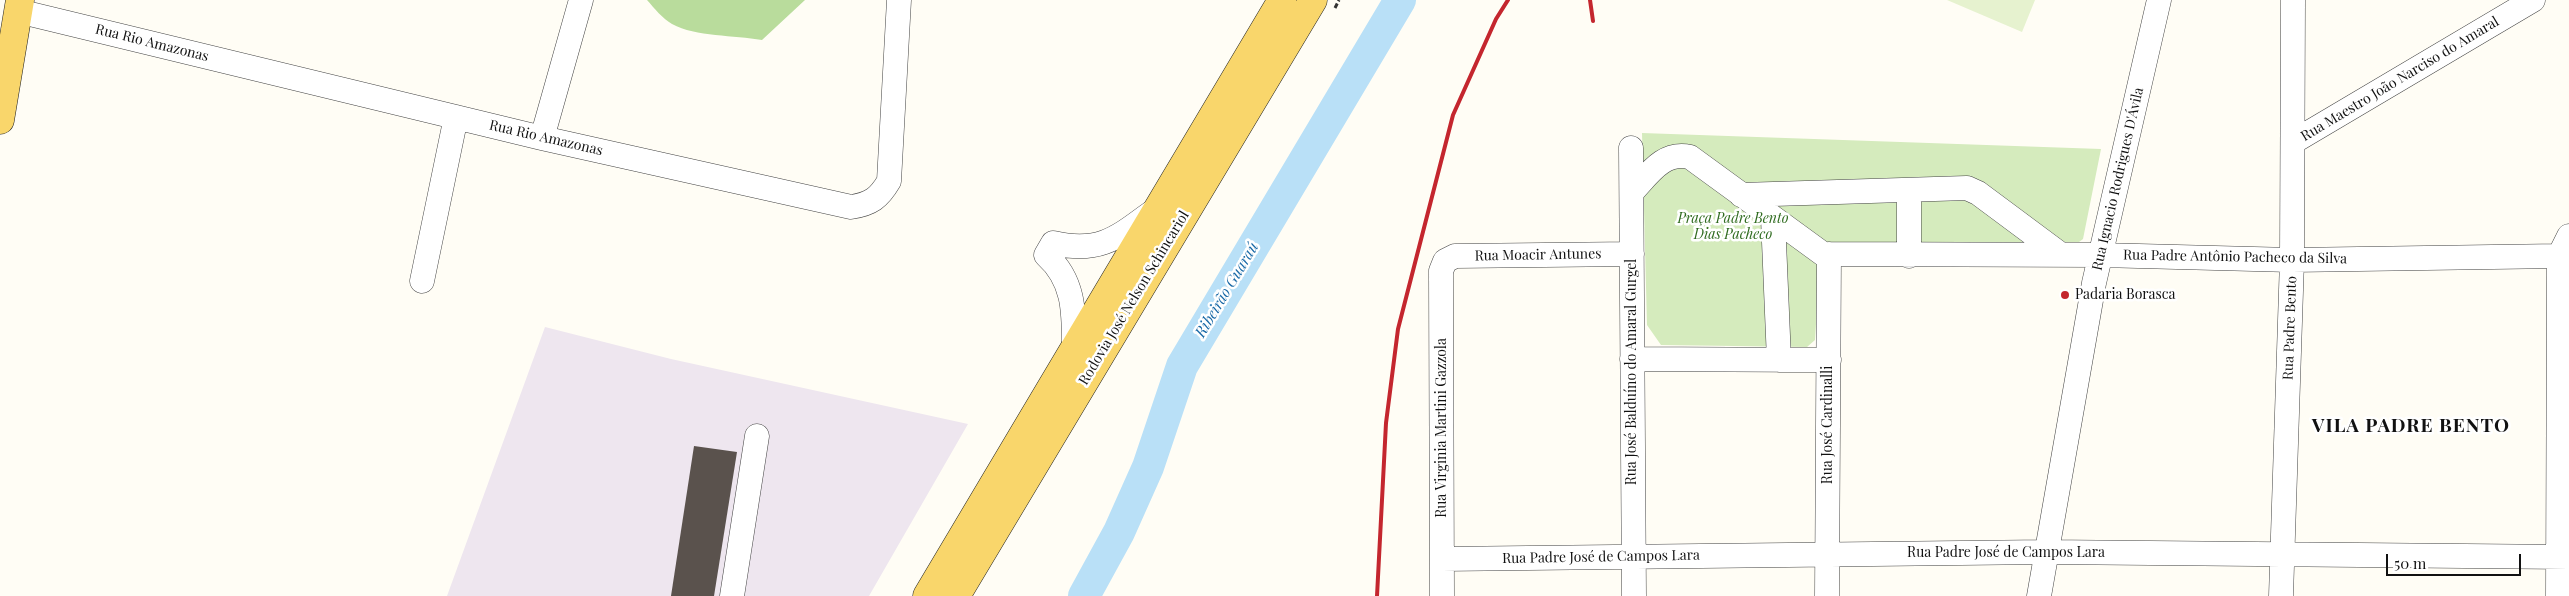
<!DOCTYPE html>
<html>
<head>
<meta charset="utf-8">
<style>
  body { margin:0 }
  #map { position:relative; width:2569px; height:596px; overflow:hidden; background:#fffdf5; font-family:"Playfair Display",serif }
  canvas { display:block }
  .scale { position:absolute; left:2386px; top:554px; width:135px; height:22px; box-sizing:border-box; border:2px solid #111; border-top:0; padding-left:6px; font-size:15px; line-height:18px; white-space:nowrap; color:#111; -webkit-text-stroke:4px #fff; paint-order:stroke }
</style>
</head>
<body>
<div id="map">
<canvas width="2569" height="596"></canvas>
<div class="scale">50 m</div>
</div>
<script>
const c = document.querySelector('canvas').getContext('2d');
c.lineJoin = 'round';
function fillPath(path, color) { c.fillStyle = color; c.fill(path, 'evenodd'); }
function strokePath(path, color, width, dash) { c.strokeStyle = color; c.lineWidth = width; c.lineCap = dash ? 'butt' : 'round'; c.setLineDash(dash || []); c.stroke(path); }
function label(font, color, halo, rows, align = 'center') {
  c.font = font + ' "Playfair Display",serif'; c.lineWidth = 5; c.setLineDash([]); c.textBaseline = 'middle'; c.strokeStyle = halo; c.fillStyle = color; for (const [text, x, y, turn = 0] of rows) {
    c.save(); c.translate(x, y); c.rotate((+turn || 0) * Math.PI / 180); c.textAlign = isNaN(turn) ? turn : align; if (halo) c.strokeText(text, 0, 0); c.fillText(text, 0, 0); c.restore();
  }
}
const industrial = new Path2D(`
  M545,327L671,359L968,424L869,596H447Z`);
const green = new Path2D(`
  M1642,133L2101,149L2083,239L2079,242L1821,243L1815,340L1807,347L1661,345L1647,325Z`);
const forest = new Path2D(`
  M647,0H805L762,40C734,35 696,37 672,24C663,19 654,8 647,0Z`);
const pitch = new Path2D(`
  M1947,0H2035L2022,32Z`);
const river = new Path2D(`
  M1084,596L1119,532L1148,467L1182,366L1400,0`);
const building = new Path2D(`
  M694,446L737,452L714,596H671Z`);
const path = new Path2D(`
  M1335,8L1339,0`);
const minor = new Path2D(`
  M18,11L542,138L851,207C871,204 879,198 889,181L899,0
  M542,138L581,0
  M2293,142L2533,0
  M1631,148L1634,596
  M1632,192C1649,174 1663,151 1690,157L1823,254L2100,255L2292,260L2559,256
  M1741,195L1967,188L1978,193L2060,254
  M1773,218L1779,360
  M1909,256V190
  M422,281L456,117
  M1074,349C1074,313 1075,281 1046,255L1053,243C1101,254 1118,237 1155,210
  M1632,359L1829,360
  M1442,559L2046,552L2569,557
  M732,596L757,436
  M1442,596L1441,271L1445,261L1455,256L1632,254
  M1827,596L1829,254
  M2039,596L2094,283L2159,0
  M2281,596L2292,260L2293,0
  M2558,596L2559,256L2569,236`);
const major = new Path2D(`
  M0,120L20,0
  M927,596L1282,0
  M956,596L1313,0`);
const rail = new Path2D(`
  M1590,0L1593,21
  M1377,596L1386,423L1398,329L1453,115L1496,19L1508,0`);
const markers = [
  [2065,295,5,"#c4262e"]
];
const streetNames = [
  ["Rua Rio Amazonas",152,43,14],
  ["Rua Maestro João Narciso do Amaral",2400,79,-31],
  ["Rua Rio Amazonas",546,138,13],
  ["Rua Ignacio Rodrigues D'Ávila",2118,179,-77],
  ["Rua Moacir Antunes",1538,255,-1],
  ["Rua Padre Antônio Pacheco da Silva",2235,257,1],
  ["Rodovia José Nelson Schincariol",1134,298,-59],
  ["Rua Padre Bento",2290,328,-88],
  ["Rua José Balduíno do Amaral Gurgel",1632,372,-90],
  ["Rua José Cardinalli",1828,425,-90],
  ["Rua Virginia Martini Gazzola",1442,428,-90],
  ["Rua Padre José de Campos Lara",2006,553],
  ["Rua Padre José de Campos Lara",1601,557,-1]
];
const parkNames = [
  ["Praça Padre Bento",1733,219],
  ["Dias Pacheco",1733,235]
];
const poiNames = [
  ["Padaria Borasca",2075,295]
];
const waterNames = [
  ["Ribeirão Guaraú",1227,290,-59]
];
const districtNames = [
  ["VILA PADRE BENTO",2411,426]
];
fillPath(industrial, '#eee6ef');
fillPath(green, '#d5ebbd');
fillPath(forest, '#b9dc9c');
fillPath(pitch, '#e6f2cf');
strokePath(river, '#b9e0f7', 32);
fillPath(building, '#5a524d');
strokePath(minor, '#444', 25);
strokePath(major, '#222', 29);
strokePath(path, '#333', 3, [5, 2.5]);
strokePath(minor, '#fff', 24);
strokePath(major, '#f9d66b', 28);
strokePath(rail, '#c4262e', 4);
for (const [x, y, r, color] of markers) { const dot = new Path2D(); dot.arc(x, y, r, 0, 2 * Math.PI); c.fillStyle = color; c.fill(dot); strokePath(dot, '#fff', 2); }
label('14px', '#111', '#fff', streetNames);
label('italic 14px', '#2f6b1f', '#fff', parkNames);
label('14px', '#111', '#fff', poiNames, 'left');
label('italic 15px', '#1768a6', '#fff', waterNames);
c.letterSpacing = '1px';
label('bold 19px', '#111', '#fff', districtNames);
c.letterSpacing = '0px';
</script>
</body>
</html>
